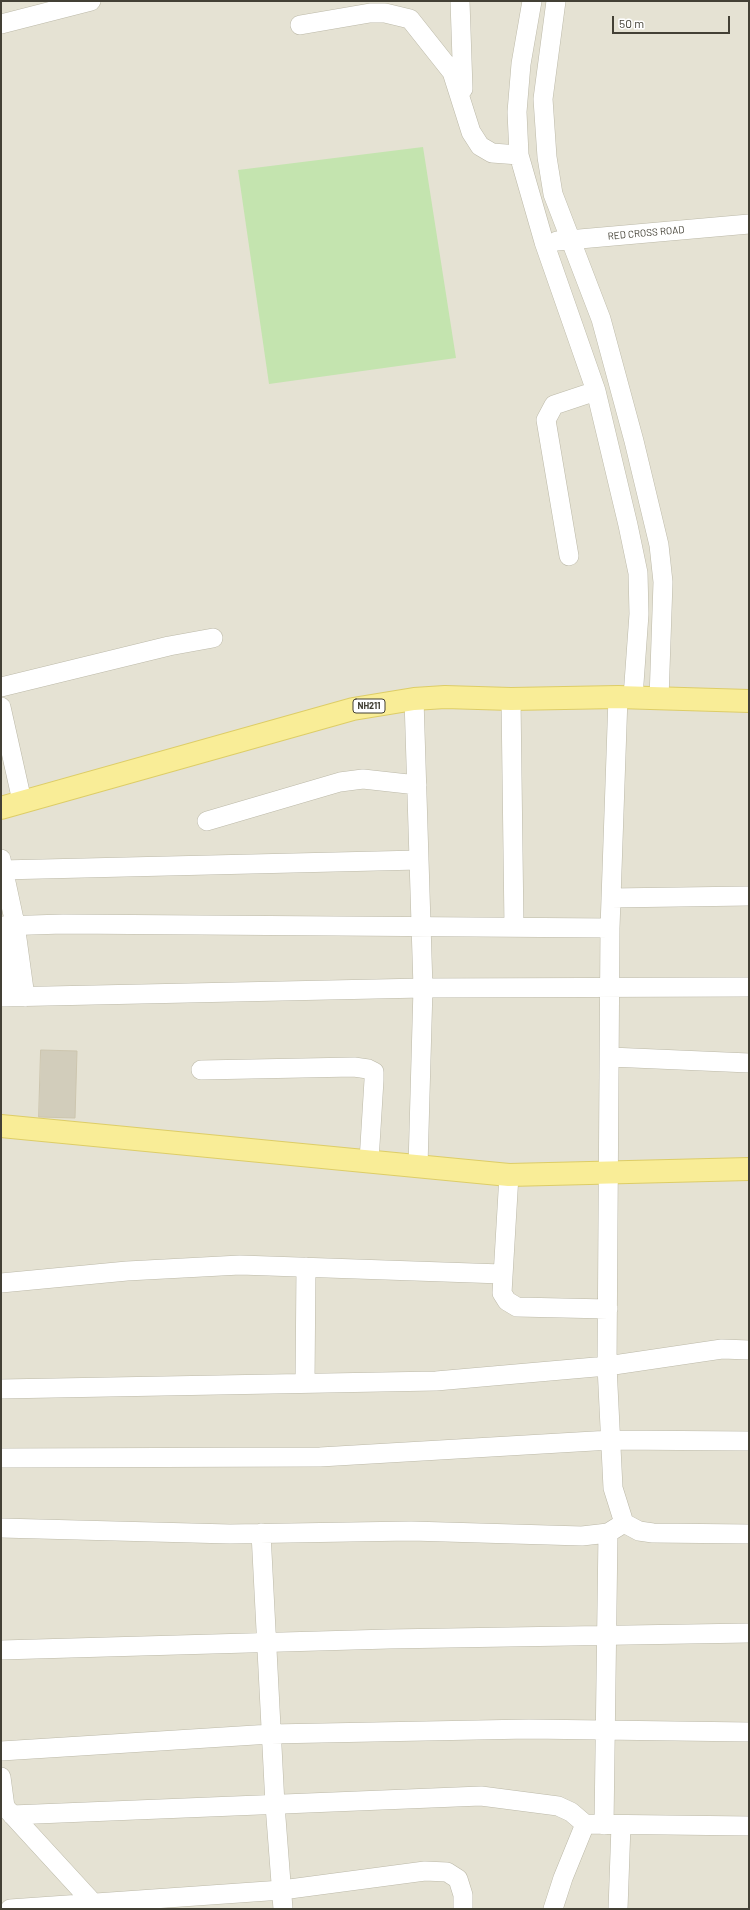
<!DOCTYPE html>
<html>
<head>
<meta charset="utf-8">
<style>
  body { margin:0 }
  #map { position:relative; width:750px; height:1910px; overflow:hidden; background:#f1f0e5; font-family:Barlow,sans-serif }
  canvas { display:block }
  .frame { position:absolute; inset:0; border:2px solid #434035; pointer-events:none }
  .scale { position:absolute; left:612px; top:16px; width:118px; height:18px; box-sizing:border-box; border:2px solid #434035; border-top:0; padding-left:5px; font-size:12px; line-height:14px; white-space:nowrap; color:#434035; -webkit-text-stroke:3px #fff; paint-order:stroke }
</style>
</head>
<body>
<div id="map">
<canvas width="750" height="1910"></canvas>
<div class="frame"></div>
<div class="scale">50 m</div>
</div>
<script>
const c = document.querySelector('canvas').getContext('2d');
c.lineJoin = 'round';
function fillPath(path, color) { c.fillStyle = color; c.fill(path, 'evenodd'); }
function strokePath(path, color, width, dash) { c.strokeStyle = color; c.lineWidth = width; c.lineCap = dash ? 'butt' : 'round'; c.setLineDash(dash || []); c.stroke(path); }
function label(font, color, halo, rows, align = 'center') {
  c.font = font + ' Barlow,sans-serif'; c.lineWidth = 3; c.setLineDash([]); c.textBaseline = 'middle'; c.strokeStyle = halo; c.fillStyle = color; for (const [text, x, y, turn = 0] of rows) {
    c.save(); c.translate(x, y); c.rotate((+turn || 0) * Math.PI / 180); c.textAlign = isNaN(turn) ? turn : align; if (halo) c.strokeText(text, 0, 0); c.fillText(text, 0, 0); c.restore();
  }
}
const residential = new Path2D(`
  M1,1H749V1909H1Z`);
const green = new Path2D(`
  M423,147L456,358L269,384L238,170Z`);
const building = new Path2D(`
  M41,1050L77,1051L75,1118L39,1117Z`);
const minor = new Path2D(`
  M460,1L463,89
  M532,1L521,64L517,112L519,155L544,242L596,391L628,525L638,573L639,614L633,697
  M556,1L543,99L547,157L553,194L601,319L634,441L659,545L663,582L659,699
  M1,24L91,1
  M300,25L370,13H385L410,19L452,72L471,132L480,146L492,153L519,155
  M557,241L749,224
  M569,556L546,420L554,405L596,391
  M1,687L169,646L213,638
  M618,697L610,928L607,1366L613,1488L624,1523L639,1531L653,1533L749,1534
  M414,699L423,988L418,1166
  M511,699L514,927
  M1,707L22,801
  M207,821L340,782L363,779L417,785
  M1,859L15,924L25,997
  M1,870L419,860
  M611,898L749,896
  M1,926L63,924L610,928
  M1,936L11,997
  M1,997L423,988L749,987
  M610,1057L749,1063
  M201,1070L354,1067L368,1069L374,1072V1080L369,1161
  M509,1175L502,1293L507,1301L517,1307L608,1309
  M1,1283L127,1271L240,1265L502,1274
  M305,1383L306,1267
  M1,1389L436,1381L607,1366L722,1349L749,1350
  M1,1458L320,1457L611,1440L749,1441
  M1,1528L230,1534L411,1531L582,1536L608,1533L624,1523
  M261,1533L275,1805L283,1909
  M1,1650L389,1639L749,1633
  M1,1751L271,1734L529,1729L749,1732
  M1,1777L5,1807L94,1904
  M12,1815L481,1796L558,1806L571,1812L585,1824
  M604,1825L608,1533
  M10,1909L282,1890L425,1871L447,1872L458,1879L463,1895V1909
  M553,1909L563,1878L585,1824L749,1826
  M618,1909L621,1825`);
const major = new Path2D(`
  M1,808L353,709L414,699L445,697L511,699L618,697L749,701
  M1,1126L509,1175L749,1169`);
const shields = [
  [369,706,32]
];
const shieldNames = [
  ["NH211",369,706]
];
const streetNames = [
  ["RED CROSS ROAD",646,233,-5]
];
fillPath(residential, '#e5e2d3');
fillPath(green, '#c4e4af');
fillPath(building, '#d2cdbb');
strokePath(building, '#cdc6af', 1);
strokePath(minor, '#bcb9a8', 20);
strokePath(major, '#ddcd67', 24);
strokePath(minor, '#fff', 19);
strokePath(major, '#f9ed97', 22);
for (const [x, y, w] of shields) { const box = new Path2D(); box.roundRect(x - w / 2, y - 7, w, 14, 3); c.fillStyle = '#fff'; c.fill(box); strokePath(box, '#434035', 1); }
label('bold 9px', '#434035', null, shieldNames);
label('10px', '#434035', '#fff', streetNames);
</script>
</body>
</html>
